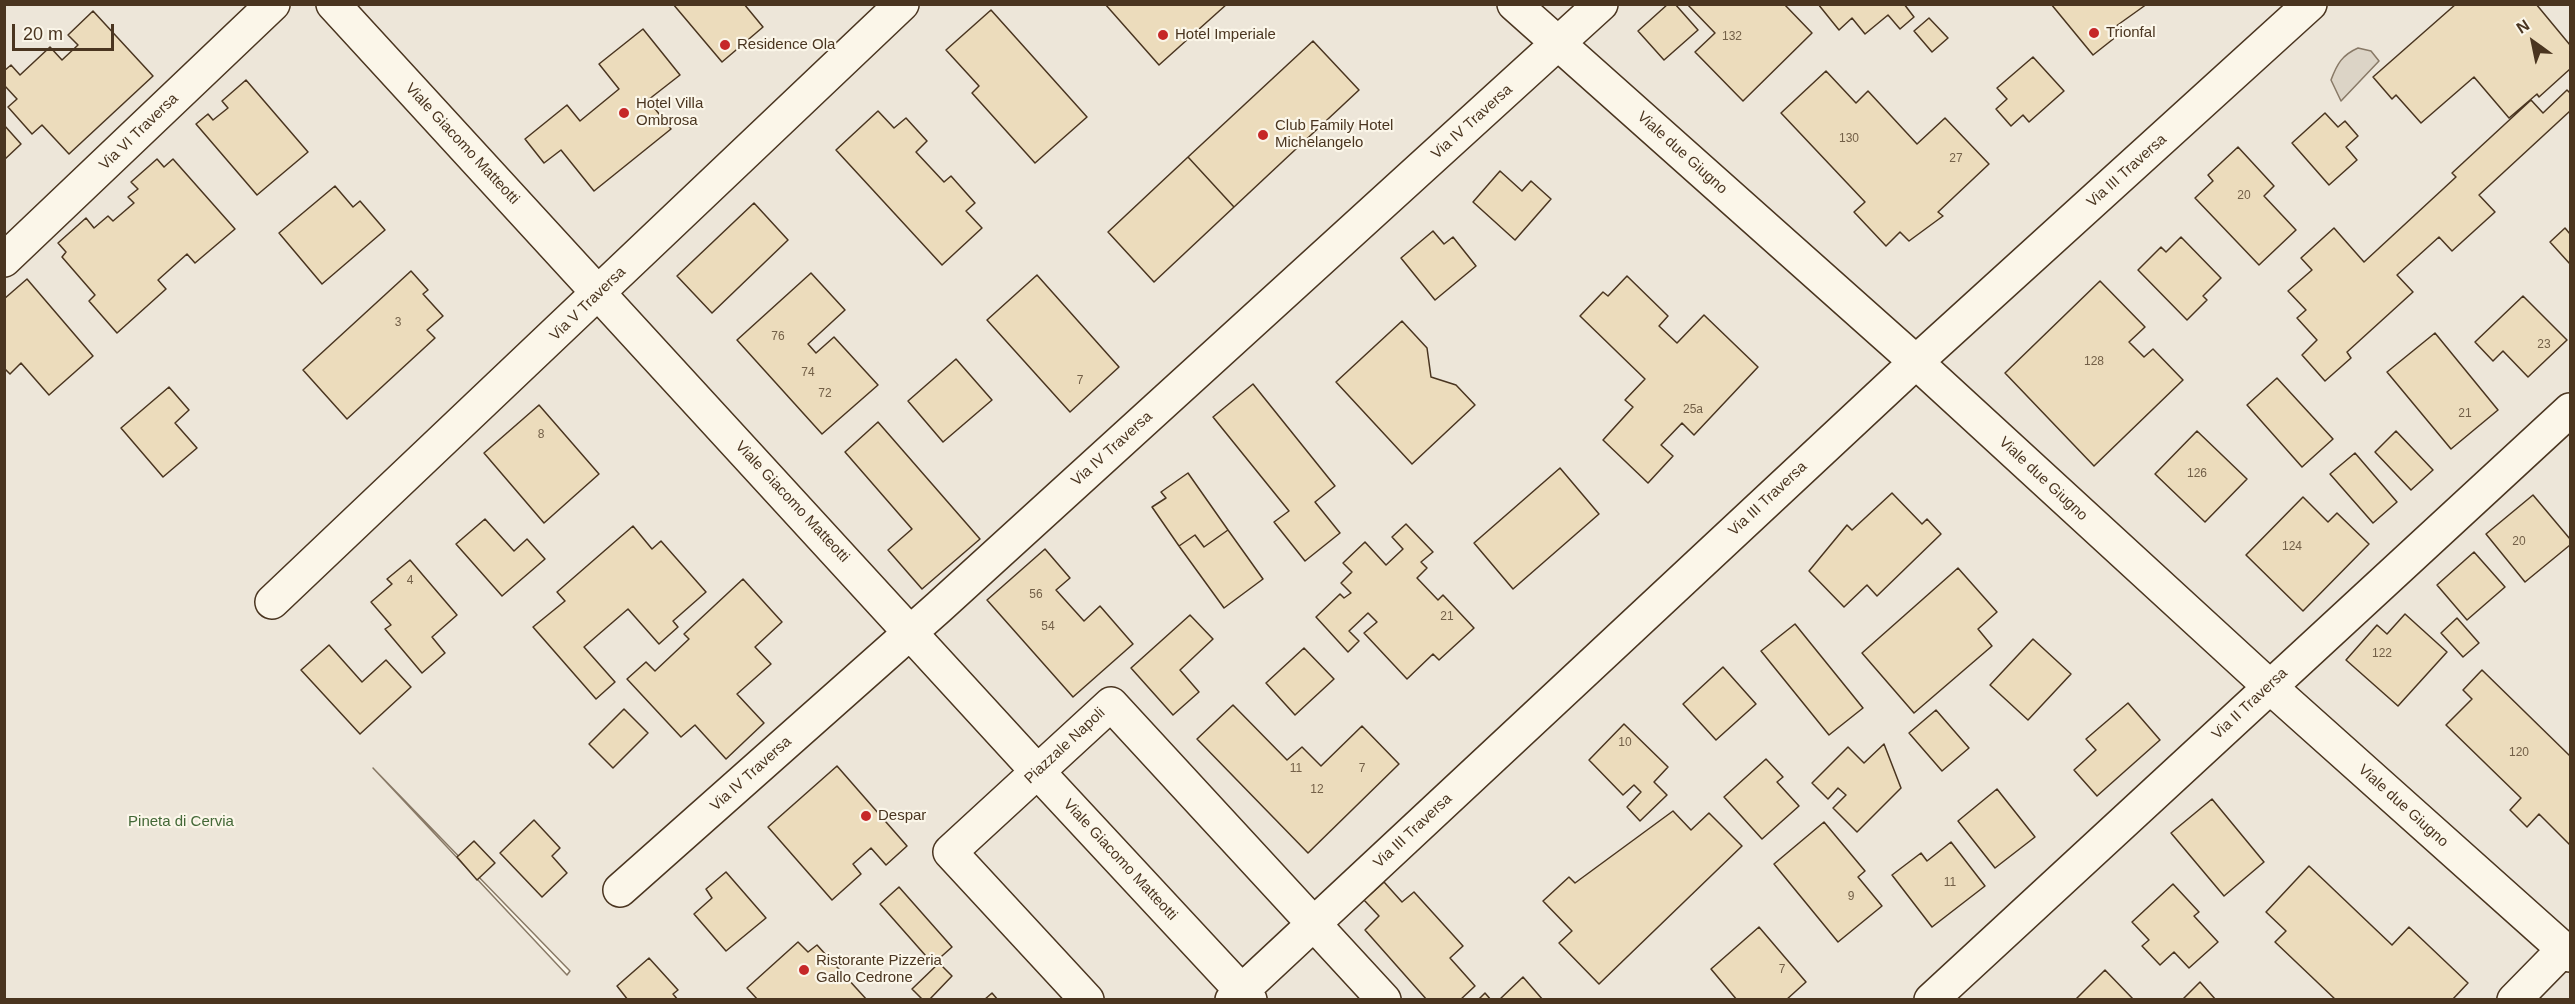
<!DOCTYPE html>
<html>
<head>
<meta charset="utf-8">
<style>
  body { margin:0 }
  #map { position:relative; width:2575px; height:1004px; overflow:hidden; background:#fbf6e9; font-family:Arial,sans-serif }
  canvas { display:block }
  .frame { position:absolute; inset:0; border:6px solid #4a3520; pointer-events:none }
  .north { position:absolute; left:2503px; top:12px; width:60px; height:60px; -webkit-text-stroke:4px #fbf6e9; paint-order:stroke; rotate:327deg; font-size:16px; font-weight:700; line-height:24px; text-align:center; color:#4a3520 }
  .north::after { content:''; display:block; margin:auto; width:21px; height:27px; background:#4a3520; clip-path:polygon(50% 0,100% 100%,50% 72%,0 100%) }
  .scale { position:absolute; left:12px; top:24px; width:102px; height:27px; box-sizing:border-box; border:3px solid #4a3520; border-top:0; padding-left:8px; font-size:18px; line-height:21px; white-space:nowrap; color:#4a3520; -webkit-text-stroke:4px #fbf6e9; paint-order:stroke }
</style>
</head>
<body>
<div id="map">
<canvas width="2575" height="1004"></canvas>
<div class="frame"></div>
<div class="north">N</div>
<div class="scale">20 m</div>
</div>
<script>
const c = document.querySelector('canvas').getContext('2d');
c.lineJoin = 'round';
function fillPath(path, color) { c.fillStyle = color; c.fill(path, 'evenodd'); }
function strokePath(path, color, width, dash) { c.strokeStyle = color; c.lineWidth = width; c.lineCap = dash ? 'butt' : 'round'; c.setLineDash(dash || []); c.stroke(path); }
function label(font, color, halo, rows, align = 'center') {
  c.font = font + ' Arial,sans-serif'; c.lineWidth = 4.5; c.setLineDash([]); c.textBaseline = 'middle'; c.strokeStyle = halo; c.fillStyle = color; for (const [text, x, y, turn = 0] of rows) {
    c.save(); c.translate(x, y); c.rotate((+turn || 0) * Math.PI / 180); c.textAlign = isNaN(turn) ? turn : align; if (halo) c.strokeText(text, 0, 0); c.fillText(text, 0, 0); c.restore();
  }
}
const green = new Path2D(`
  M5,5H2570V999L5,1000ZM373,768L570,971L567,975Z`);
const water = new Path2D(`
  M2358,48L2371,51L2379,61L2341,101L2331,80C2337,64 2342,55 2358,48Z`);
const building = new Path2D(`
  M673,4H744L763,27L722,62Z
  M1105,4H1227L1159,65Z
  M1668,4H1675L1698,30L1664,60L1638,31Z
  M1687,4H1784L1812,33L1743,101L1695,52L1715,33Z
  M1818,4H1904L1914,17L1900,29L1888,15L1865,34L1852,18L1839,30Z
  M2051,4H2147L2112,29L2117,36L2093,55Z
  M2456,4H2536L2570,45V69L2539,97L2537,94L2509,118L2474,77L2421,123L2396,95L2392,99L2373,77Z
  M991,10L1087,117L1035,163L972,93L979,86L946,50Z
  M93,11L153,76L69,154L42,125L32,134L8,107L17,99L4,85V71L11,65L20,75L50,47L62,60L78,45L68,35Z
  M1929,18L1948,38L1932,52L1914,31Z
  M643,29L680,75L648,100L671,129L594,191L561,150L544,163L525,139L567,105L580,121L619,89L599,64Z
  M1313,41L1359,90L1234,207L1188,157Z
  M2033,57L2064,91L2029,122L2023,115L2011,126L1996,109L2007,99L1997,88Z
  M1826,71L1856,103L1868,91L1917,144L1945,118L1989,164L1938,212L1943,216L1909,241L1900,232L1886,246L1854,212L1865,202L1781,113Z
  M246,80L308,152L257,195L196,124L208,114L213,120L228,108L222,101Z
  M2567,90L2570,93V111L2479,195L2495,212L2452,251L2439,237L2397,275L2413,292L2347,352L2351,358L2325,381L2302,355L2317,340L2297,318L2306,310L2288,291L2312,270L2301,258L2334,228L2364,262L2456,177L2452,173L2531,100L2543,113Z
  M878,111L894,128L906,118L927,141L916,152L944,182L951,176L975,203L966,211L982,228L942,265L836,150Z
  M2325,113L2338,127L2345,121L2358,136L2346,147L2357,160L2329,185L2292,143Z
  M4,125L21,144L4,160Z
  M2238,147L2274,186L2264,196L2296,230L2259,265L2195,198L2213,181L2208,175Z
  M1188,157L1234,207L1154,282L1108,232Z
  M157,159L164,167L173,159L235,229L195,263L187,254L158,280L166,289L117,333L89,301L95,295L62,257L66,252L58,243L86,218L94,228L108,216L113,221L134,203L128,197L138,189L131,182Z
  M1500,171L1522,191L1531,181L1551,199L1515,240L1473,202Z
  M335,186L353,207L360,201L385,230L322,284L279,233Z
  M754,203L788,240L712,313L677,276Z
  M2565,228L2570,234V264L2550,242Z
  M1433,231L1444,244L1453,237L1476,266L1435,300L1401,258Z
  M2181,237L2221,278L2203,296L2207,300L2187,320L2138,270L2161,247L2166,252Z
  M411,271L428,290L423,294L443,316L427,330L435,338L347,419L303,370Z
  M811,273L845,310L808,344L816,353L834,337L878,385L822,434L737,340Z
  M1037,275L1119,367L1070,412L987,320Z
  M1627,276L1668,316L1659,326L1677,343L1704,315L1758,367L1694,435L1682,423L1661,445L1673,456L1648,483L1603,440L1633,407L1625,400L1645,379L1580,316L1603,292L1608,296Z
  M27,279L93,356L49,395L21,363L10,374L4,368V299Z
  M2100,281L2145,327L2129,342L2144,357L2153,349L2183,380L2094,466L2005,373Z
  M2523,296L2567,340L2528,377L2503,351L2493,361L2475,342Z
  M1402,321L1427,348L1431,377L1456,385L1475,405L1412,464L1336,382Z
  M2435,333L2498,410L2451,449L2387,372Z
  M956,359L992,400L943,442L908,401Z
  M2277,378L2333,439L2302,467L2247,405Z
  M1253,384L1335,486L1315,502L1340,533L1305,561L1274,522L1289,511L1213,417Z
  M169,387L189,410L175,423L197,448L163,477L121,428Z
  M539,405L599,474L544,523L484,453Z
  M878,422L980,539L922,589L888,550L912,529L845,452Z
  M2197,431L2247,479L2205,522L2155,474Z
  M2396,431L2433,470L2411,490L2375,452Z
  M2355,453L2397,502L2373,523L2330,474Z
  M1560,468L1599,514L1513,589L1474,543Z
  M1188,473L1228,530L1204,547L1195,535L1179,546L1152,507L1166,498L1161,492Z
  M1892,493L1922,524L1927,519L1941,534L1877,596L1867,585L1844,607L1809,571L1847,525L1852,530Z
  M2533,495L2570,539V545L2525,582L2486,534Z
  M2303,497L2328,522L2337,513L2369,544L2303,611L2246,555Z
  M485,519L514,551L527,539L545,559L502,596L456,544Z
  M1406,524L1433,552L1421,562L1427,568L1417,578L1438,600L1443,595L1474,628L1439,660L1433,654L1407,679L1364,633L1377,622L1368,613L1349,631L1359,641L1348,652L1316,617L1340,594L1344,598L1351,593L1341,583L1352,572L1343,563L1365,542L1386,565L1403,549L1392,537Z
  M633,526L652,549L661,541L706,592L673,621L678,627L659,644L628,609L584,647L615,682L596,699L533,627L565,601L557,592Z
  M1228,530L1263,579L1224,608L1179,546L1195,535L1204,547Z
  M1045,549L1070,578L1056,590L1084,621L1100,606L1133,644L1073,697L987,600Z
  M2474,552L2505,587L2467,620L2437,585Z
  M410,560L457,615L432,637L445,653L422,673L385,629L391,625L371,602L392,584L387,579Z
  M1958,568L1997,612L1978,629L1992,646L1914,713L1862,653Z
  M743,579L782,622L755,647L771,664L737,694L764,723L726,759L695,725L681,737L627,679L646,662L655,671L689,639L684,634Z
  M2405,614L2447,652L2398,706L2346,660L2377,625L2387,634Z
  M1190,615L1213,639L1180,670L1199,692L1173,715L1131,668Z
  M2457,618L2479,643L2463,657L2441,633Z
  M1795,624L1863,708L1829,735L1761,651Z
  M2033,639L2071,674L2028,720L1990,685Z
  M329,645L362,682L386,660L411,687L360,734L301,670Z
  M1304,648L1334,679L1295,715L1266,683Z
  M1723,667L1756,704L1716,740L1683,704Z
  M2482,670L2570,756V845L2539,814L2527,827L2510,810L2521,798L2446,725L2472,699L2463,690Z
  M2128,703L2160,740L2097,796L2074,770L2096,750L2086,739Z
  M1233,705L1287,760L1302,747L1321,766L1362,726L1399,764L1308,853L1197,739Z
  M624,709L648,733L613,768L589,744Z
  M1936,710L1969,748L1942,771L1909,733Z
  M1624,724L1668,767L1654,782L1667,795L1640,821L1627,807L1641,792L1634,785L1623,795L1589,760Z
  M1884,744L1901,788L1857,832L1833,808L1846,795L1838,788L1828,799L1812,783L1848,747L1864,763Z
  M1766,759L1783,777L1777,782L1799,806L1762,839L1724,797Z
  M837,766L907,846L886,865L871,848L853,864L861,874L832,900L768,827Z
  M1997,789L2035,837L1995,868L1958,821Z
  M2212,799L2264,862L2224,896L2171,833Z
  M1673,811L1691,830L1709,813L1742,846L1599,984L1559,943L1572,931L1543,901L1569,877L1575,883Z
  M534,820L560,848L552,856L567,873L542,897L500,853Z
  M1824,822L1865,871L1858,877L1882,906L1838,942L1774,864Z
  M474,841L495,863L477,880L457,857Z
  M1951,842L1985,886L1932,927L1892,875L1921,853L1927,861Z
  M2309,866L2392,945L2409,927L2468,983L2452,1000H2336L2275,942L2286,931L2266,912Z
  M726,872L766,918L726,951L694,914L712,898L706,889Z
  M1384,882L1402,902L1414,892L1463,946L1450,958L1475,986L1460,1000H1427L1365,930L1379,916L1364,900Z
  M2173,884L2199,912L2194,916L2218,942L2189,968L2174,952L2160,965L2142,946L2149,940L2132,922Z
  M899,887L952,947L933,964L880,904Z
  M1759,927L1806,982L1786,1000H1737L1711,969Z
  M798,942L808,952L817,945L867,1000H758L747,988Z
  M649,958L678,990L673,994L678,1000H628L617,986Z
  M939,963L952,976L929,1000H923L912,989Z
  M2105,970L2134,1000H2075Z
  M1523,977L1543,1000H1499Z
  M2200,982L2216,1000H2182Z
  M992,993L998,1000H984Z
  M1485,993L1491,1000H1478Z`);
const minor = new Path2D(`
  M333,4L1037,771L1250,1000
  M1514,4L1916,362L2269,686L2570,955
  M4,260L273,4
  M272,602L902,4
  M620,890L939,607L1601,4
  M1087,1000L950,852L1111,704L1384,1000
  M1232,1000L1916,362L2310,4
  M1931,1000L2570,410
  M2514,1000L2564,949`);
const markers = [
  [2094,33,6,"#c62828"],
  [1163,35,6,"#c62828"],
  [725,45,6,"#c62828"],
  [624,113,6,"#c62828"],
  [1263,135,6,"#c62828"],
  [866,816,6,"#c62828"],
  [804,970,6,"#c62828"]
];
const numberNames = [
  ["132",1732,37],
  ["130",1849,139],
  ["27",1956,159],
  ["20",2244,196],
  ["3",398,323],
  ["76",778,337],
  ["23",2544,345],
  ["128",2094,362],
  ["74",808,373],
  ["7",1080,381],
  ["72",825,394],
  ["25a",1693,410],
  ["21",2465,414],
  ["8",541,435],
  ["126",2197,474],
  ["20",2519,542],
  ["124",2292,547],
  ["4",410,581],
  ["56",1036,595],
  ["21",1447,617],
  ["54",1048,627],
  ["122",2382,654],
  ["10",1625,743],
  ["120",2519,753],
  ["11",1296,769],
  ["7",1362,769],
  ["12",1317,790],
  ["11",1950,883],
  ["9",1851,897],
  ["7",1782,970]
];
const poiNames = [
  ["Trionfal",2106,33],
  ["Hotel Imperiale",1175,35],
  ["Residence Ola",737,45],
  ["Hotel Villa",636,104],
  ["Ombrosa",636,121],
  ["Club Family Hotel",1275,126],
  ["Michelangelo",1275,143],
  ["Despar",878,816],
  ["Ristorante Pizzeria",816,961],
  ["Gallo Cedrone",816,978]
];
const streetNames = [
  ["Via IV Traversa",1472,122,-42],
  ["Via VI Traversa",139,132,-44],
  ["Viale Giacomo Matteotti",462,144,47],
  ["Viale due Giugno",1682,153,42],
  ["Via III Traversa",2127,171,-42],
  ["Via V Traversa",588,304,-44],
  ["Via IV Traversa",1112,449,-42],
  ["Viale due Giugno",2043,479,43],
  ["Via III Traversa",1768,499,-43],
  ["Viale Giacomo Matteotti",792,502,47],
  ["Via II Traversa",2250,704,-43],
  ["Piazzale Napoli",1065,746,-43],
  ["Via IV Traversa",751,774,-42],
  ["Viale due Giugno",2403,806,42],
  ["Via III Traversa",1413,831,-43],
  ["Viale Giacomo Matteotti",1120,860,47]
];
const parkNames = [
  ["Pineta di Cervia",181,822]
];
fillPath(green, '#ede6d9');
strokePath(green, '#887966', 1.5);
fillPath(water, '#dcd4c6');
strokePath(water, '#887966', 1.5);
fillPath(building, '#ecdcbc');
strokePath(building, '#4a3520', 1.5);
strokePath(minor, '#4a3520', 36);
strokePath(minor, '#fbf6e9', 33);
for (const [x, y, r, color] of markers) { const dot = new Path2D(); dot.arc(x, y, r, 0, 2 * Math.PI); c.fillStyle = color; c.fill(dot); strokePath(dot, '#fbf6e9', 2); }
label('12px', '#725f47', null, numberNames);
label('15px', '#4a3520', '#fbf6e9', poiNames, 'left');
label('15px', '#4a3520', '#fbf6e9', streetNames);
label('15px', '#436837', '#fbf6e9', parkNames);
</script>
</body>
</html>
